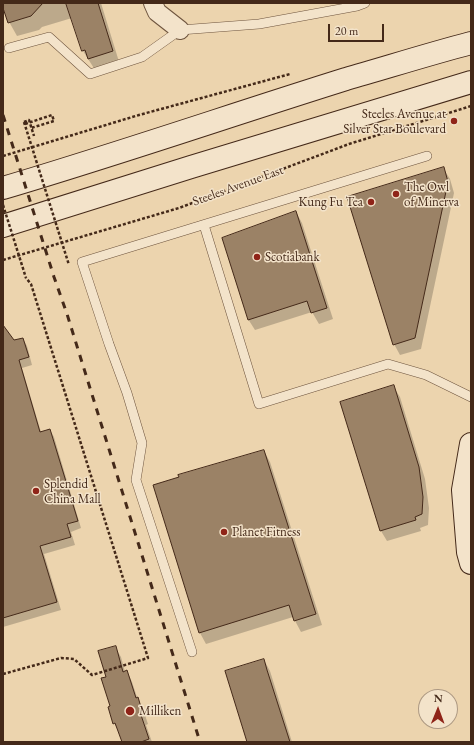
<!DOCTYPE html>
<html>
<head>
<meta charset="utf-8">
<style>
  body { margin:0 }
  #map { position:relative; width:474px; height:745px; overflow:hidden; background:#ecd4ae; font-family:"EB Garamond",serif }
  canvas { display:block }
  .frame { position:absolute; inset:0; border:4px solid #442919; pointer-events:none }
  .north { position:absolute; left:418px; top:689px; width:40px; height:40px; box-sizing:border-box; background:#f3e3ca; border:1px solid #ad9983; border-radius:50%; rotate:1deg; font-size:11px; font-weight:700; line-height:16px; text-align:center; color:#442919 }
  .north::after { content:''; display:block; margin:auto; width:14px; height:18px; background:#8f2418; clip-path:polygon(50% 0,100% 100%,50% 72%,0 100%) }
  .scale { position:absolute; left:328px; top:24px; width:56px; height:18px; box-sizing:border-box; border:2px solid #442919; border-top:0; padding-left:5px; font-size:12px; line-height:14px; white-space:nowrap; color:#442919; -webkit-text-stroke:3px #f3e3ca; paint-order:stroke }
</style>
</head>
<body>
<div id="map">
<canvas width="474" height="745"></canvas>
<div class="frame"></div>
<div class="north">N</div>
<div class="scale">20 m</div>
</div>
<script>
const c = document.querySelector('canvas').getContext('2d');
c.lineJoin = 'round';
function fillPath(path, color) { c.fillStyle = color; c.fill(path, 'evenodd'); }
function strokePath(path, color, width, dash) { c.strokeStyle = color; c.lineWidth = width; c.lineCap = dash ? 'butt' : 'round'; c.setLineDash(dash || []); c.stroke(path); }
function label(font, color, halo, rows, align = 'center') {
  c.font = font + ' "EB Garamond",serif'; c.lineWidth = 3; c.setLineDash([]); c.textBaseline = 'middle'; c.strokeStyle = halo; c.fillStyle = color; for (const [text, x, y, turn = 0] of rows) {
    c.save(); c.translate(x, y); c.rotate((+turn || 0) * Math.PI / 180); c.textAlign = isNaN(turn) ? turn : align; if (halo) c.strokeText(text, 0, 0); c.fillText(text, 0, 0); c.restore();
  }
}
const shadow = new Path2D(`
  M3,3H101L120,65L97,73L83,51L72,18L42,27L39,30L17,36L3,11Z
  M443,168L450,179L454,193L421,349L400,355L394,344Z
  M296,212L302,223L333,319L319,324L312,312L255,330L248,319Z
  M3,327L14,341L23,339L27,346L32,365L22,368L41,432L50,430L54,437L81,528L71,532L75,545L44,554L61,610L3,627Z
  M393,386L400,397L425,479L429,508L428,525L420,528L421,531L387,541L381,531Z
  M264,451L270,462L322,625L301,632L293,617L206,644L200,633L154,486Z
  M115,647L121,657L125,672L127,671L132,682L138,700L143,709L148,724L146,725L152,742H123L120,734L114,723L107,678Z
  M264,660L270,671L292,742H248Z`);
const building = new Path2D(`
  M3,3H43L31,16L8,23L3,8Z
  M66,3H98L113,51L88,59L85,50L82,51Z
  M444,167L448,182L415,338L393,345L347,197Z
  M296,211L327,308L311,313L307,301L248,320L222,238Z
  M3,325L14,340L23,338L29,357L19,360L40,432L50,429L78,521L67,524L71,537L40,546L57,602L3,618Z
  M394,385L419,467L423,497L422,514L415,517L416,520L380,531L340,402Z
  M264,450L316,614L294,621L289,605L199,633L153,485L179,477L178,475Z
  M116,646L123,672L127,670L136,698L138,697L143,714L141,715L149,739L141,742H122L115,723L113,724L108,707L110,706L101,678L106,677L98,651Z
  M264,659L267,670L290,742H247L225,671Z`);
const path = new Path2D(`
  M24,122L29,120L34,136
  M25,124L52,115L54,121L31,128
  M3,156L139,115L290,74
  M3,260L179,208L349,144L471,106
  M3,674L61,658L74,659L92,675L148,658L31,284L26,278`);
const lane = new Path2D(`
  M9,48L49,37L90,74L142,57L180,30L259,24L357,6L365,3
  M204,225L259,404L388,364L426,375L471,397
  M192,652L136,480L142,443L127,393L109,344L82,262L427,156`);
const street = new Path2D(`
  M153,3L157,12L180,30`);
const secondary = new Path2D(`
  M3,188C118,154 231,115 346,79C388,67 429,54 471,43
  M3,226L191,167L471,82
  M471,444L463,490L468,552L471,563`);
const rail = new Path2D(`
  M3,115L54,277L67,314L200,742`);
const pathBridge = new Path2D(`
  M24,122L69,265
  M3,205L26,278`);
const markers = [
  [454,121,4,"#8f2418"],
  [396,194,4,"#8f2418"],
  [371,202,4,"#8f2418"],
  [257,257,4,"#8f2418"],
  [36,491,4,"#8f2418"],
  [224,532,4,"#8f2418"],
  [130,711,5,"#8f2418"]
];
const poiNames = [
  ["Steeles Avenue at",446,114,"right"],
  ["Silver Star Boulevard",446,129,"right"],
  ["The Owl",404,187],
  ["of Minerva",404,202],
  ["Kung Fu Tea",363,202,"right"],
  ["Scotiabank",265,257],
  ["Splendid",44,484],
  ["China Mall",44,499],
  ["Planet Fitness",232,532],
  ["Milliken",139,711]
];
const streetNames = [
  ["Steeles Avenue East",238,186,-20]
];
fillPath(shadow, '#0003');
fillPath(building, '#9b8266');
strokePath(building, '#442919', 1);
strokePath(lane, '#6e543e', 10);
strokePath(street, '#6e543e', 20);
strokePath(secondary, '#442919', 24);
strokePath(path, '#442919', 2.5, [3, 2]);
strokePath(lane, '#f3e3ca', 9);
strokePath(street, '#f3e3ca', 18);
strokePath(secondary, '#f3e3ca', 22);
strokePath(rail, '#442919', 3, [7, 7]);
strokePath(pathBridge, '#442919', 2.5, [3, 2]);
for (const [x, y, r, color] of markers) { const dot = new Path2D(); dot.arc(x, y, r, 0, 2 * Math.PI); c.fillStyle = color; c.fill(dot); strokePath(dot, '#f3e3ca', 1.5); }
label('13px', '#442919', '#f3e3ca', poiNames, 'left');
label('13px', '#442919', '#f3e3ca', streetNames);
</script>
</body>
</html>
